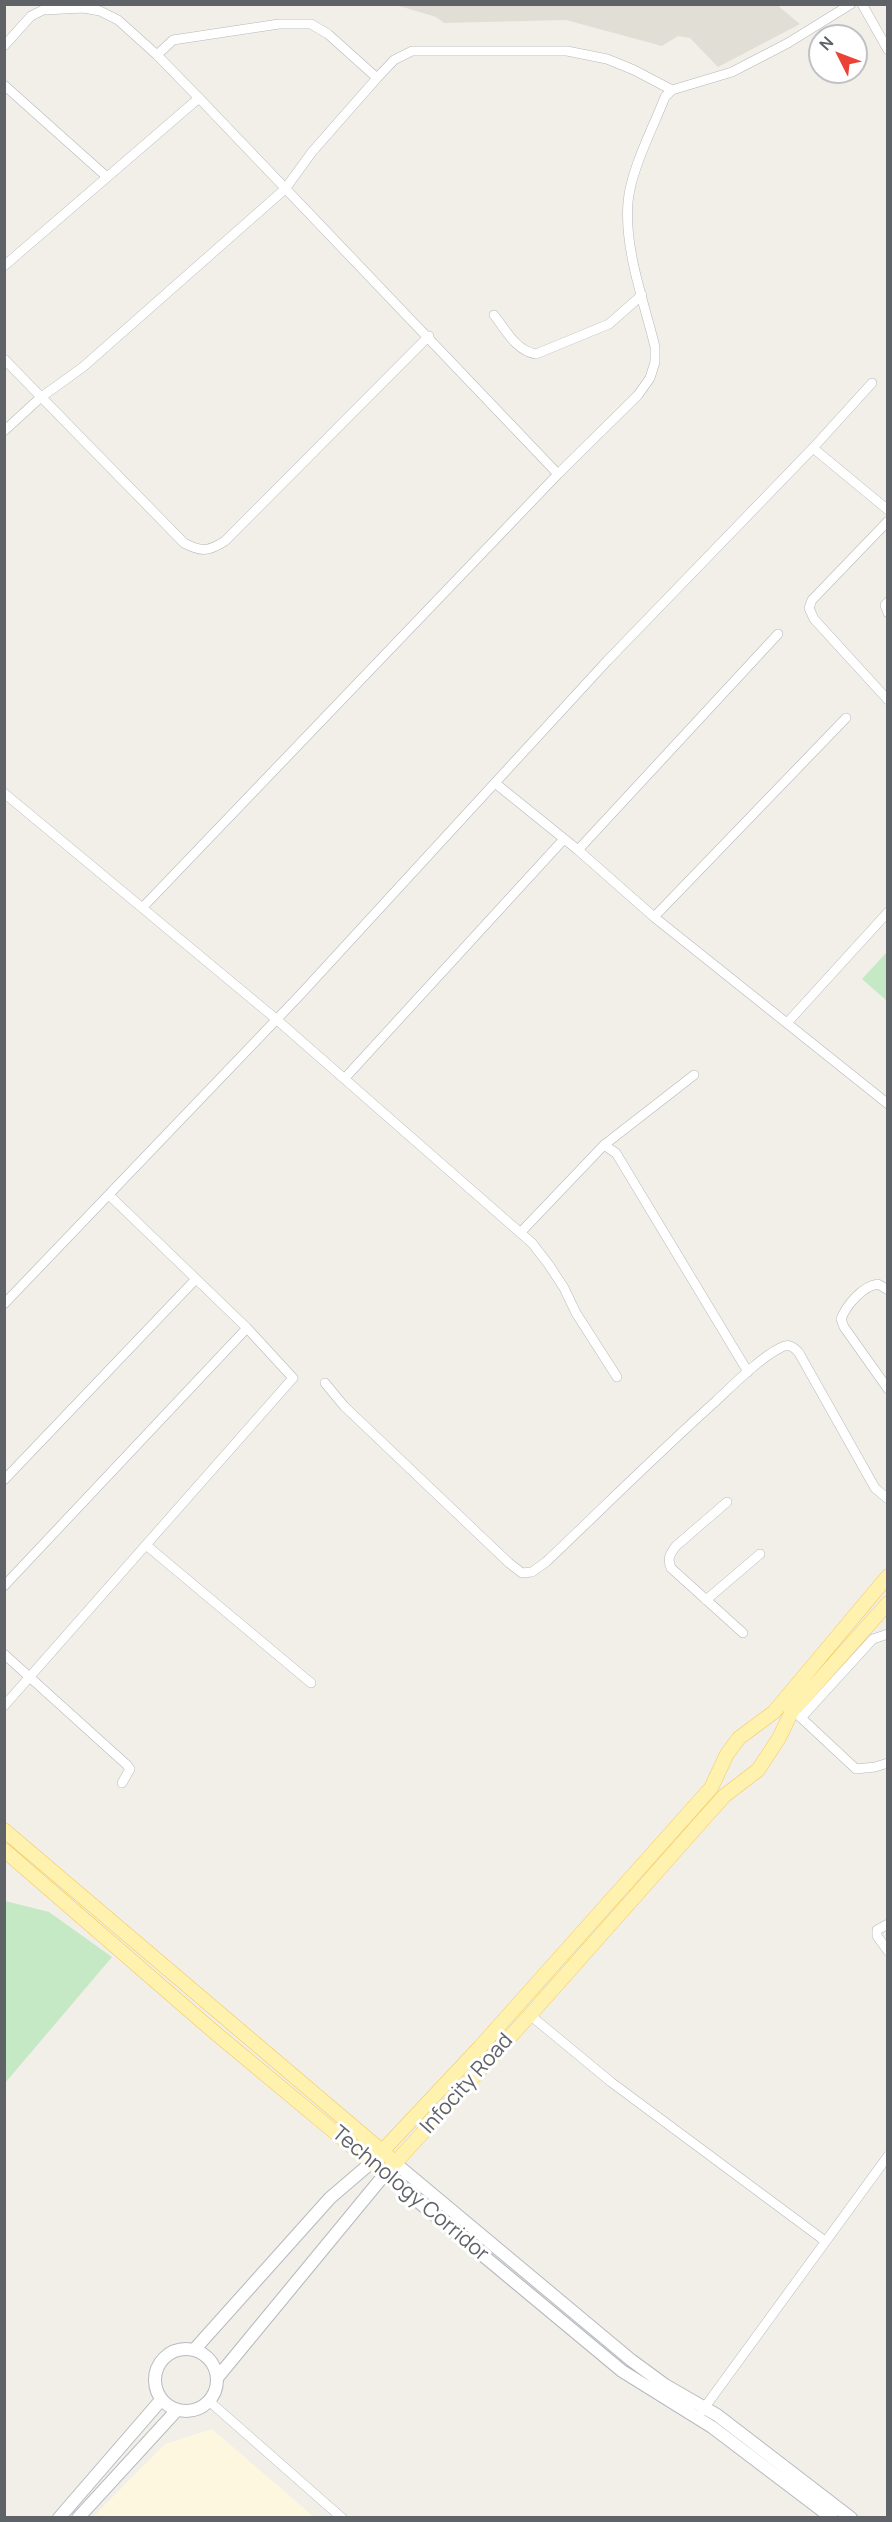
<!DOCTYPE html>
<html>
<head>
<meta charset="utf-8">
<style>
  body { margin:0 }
  #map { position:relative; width:892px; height:2522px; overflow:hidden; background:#f1efe8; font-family:Manrope,sans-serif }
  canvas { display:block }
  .frame { position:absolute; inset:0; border:6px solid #5f6368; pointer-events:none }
  .north { position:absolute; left:808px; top:24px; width:60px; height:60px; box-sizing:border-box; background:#fff; border:2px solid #bfc1c3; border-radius:50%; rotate:312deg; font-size:16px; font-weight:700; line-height:24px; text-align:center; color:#5f6368 }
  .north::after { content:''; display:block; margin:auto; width:21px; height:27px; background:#ea4335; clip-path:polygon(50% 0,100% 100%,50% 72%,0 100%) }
</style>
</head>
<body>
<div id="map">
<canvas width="892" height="2522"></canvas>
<div class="frame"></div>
<div class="north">N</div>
</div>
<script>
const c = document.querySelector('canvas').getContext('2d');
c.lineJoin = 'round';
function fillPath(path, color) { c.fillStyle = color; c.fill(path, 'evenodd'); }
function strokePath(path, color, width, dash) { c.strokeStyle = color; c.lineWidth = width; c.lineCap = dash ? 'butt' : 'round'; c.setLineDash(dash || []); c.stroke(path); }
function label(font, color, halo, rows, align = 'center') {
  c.font = font + ' Manrope,sans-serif'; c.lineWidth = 6; c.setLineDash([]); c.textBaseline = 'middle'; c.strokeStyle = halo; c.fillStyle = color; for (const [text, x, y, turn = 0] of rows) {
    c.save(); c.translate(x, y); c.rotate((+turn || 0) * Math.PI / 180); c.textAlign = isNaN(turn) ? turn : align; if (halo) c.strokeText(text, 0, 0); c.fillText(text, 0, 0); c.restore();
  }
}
const commercial = new Path2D(`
  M212,2429L314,2517H93L165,2444Z`);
const education = new Path2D(`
  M776,4L800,24L718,67L690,38L678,36L662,46L566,20L444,23L436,17L396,5Z`);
const green = new Path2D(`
  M887,952V1001L862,979Z
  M5,1901L49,1912L112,1957L5,2083Z`);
const street = new Path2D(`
  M862,4L888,50
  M4,46L31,16L43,10L84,8L100,11L118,20L157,55L199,98L558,474
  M157,55L173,40L279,24H311L328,34L377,78
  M4,85L107,177
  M4,266L199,98
  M494,315C506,330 516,351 536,354L609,324L642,295
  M4,359L184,543C201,552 208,552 225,541L429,336
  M4,431L40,398L83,367L285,189L312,152L377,78L394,60L412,51H567L607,59L634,70L672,90
  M813,448L888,510
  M888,521L812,600L809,608L814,619L888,700
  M888,602L885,605L888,613
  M495,783L578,850L654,917L888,1104
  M4,793L276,1019L532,1243L549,1265L564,1288L576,1313L617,1377
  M578,850L778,634
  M143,907L558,474L638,395L650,378L655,362V347C644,301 624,250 628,202C631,169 653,128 665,97L672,90L732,72L788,43L851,4
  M654,917L846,718
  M787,1023L888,912
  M345,1078L564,839
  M604,1145L694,1075
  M520,1233L604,1145L616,1153L748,1372
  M888,1290L878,1284C863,1286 847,1304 841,1319L844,1327L888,1389
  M4,1304L300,995L607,661L813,448L872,383
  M325,1383L344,1406L509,1563L522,1573L532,1572L546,1562C603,1508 658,1453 716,1401C733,1385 760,1358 780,1348C788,1343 793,1346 799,1353L875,1488L888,1499
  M4,1480L195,1280
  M727,1502L676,1546C670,1554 667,1558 671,1568L743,1633
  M146,1545L311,1683
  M4,1586L247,1328
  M706,1600L760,1554
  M4,1654L127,1765L130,1769L122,1783
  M4,1706L293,1378L247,1328L109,1195
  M797,1714L856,1769L875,1767L888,1763
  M801,1718L873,1639L888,1634
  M888,1924L877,1930V1936L888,1951
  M530,2015L611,2082L825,2241
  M209,2401L342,2518
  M702,2411L888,2156`);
const secondary = new Path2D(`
  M395,2163L631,2360L665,2385L717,2415L851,2518
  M155 2380a31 31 0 1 1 62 0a31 31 0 1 1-62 0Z
  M194,2350L330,2198L372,2162
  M217,2378L385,2174L622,2371L712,2427L832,2518
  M59,2518L161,2400
  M78,2518L177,2410`);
const primary = new Path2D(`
  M4,1830L389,2157
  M4,1850L213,2031L385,2174L530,2015L724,1796L758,1770L779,1738L792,1711L888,1603
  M372,2162L480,2047L711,1788L727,1754L739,1738L774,1712L888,1576`);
const streetNames = [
  ["Infocity Road",467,2084,-48],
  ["Technology Corridor",410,2194,40]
];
fillPath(commercial, '#fef7e0');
fillPath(education, '#e1ded6');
fillPath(green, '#c5e8c5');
strokePath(street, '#b5b8bc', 10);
strokePath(secondary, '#b6babf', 14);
strokePath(primary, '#f2c960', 15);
strokePath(street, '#fff', 9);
strokePath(secondary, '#fff', 12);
strokePath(primary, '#fff2af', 14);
label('21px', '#5f6368', '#fff', streetNames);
</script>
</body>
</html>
